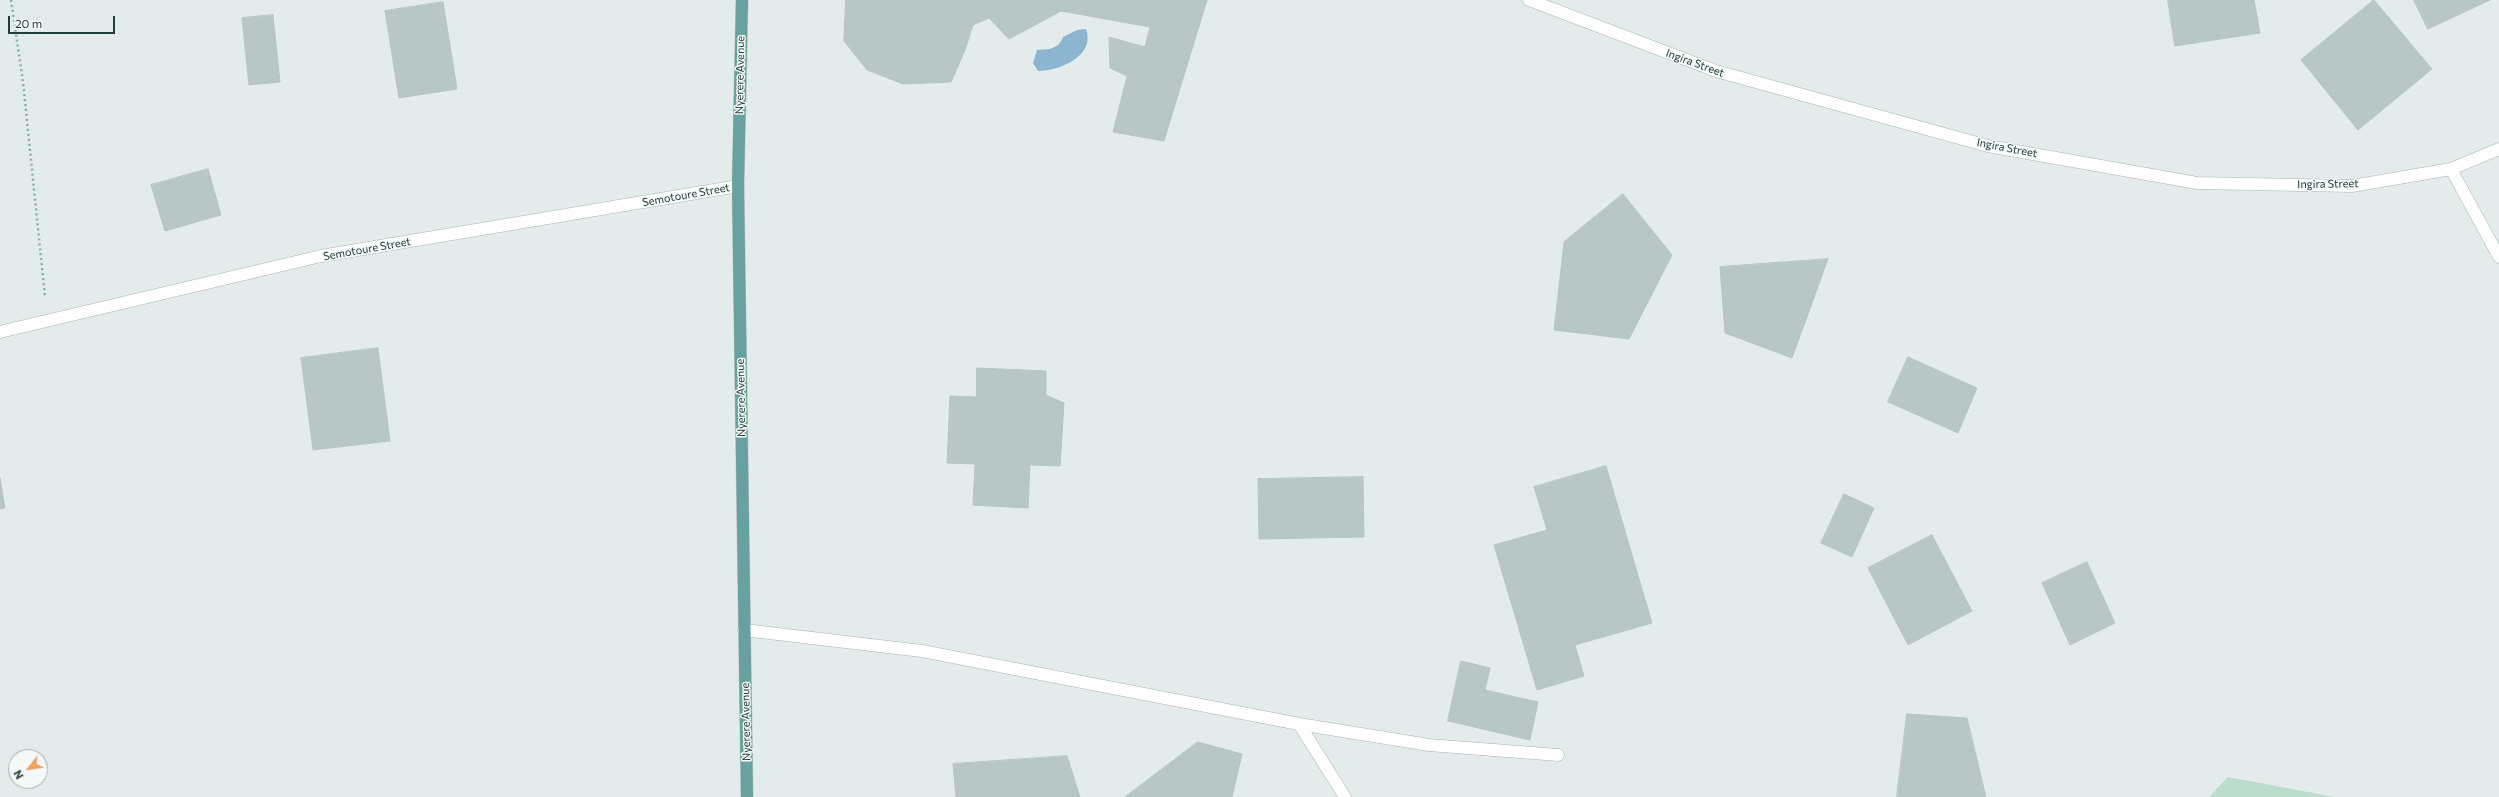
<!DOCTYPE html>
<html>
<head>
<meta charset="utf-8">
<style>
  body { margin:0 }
  #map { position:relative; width:2499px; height:797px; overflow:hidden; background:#e3ecea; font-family:Commissioner,sans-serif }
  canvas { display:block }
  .north { position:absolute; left:8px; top:749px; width:40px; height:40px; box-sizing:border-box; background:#f3f9f7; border:1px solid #a0aeac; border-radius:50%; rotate:240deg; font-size:11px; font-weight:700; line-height:16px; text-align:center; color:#233d3c }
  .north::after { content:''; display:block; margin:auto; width:14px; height:18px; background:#efa25e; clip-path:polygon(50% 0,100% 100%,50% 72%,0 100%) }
  .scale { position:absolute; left:8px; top:16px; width:107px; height:18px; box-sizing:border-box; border:2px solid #233d3c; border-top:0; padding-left:5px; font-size:12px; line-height:14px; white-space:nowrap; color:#233d3c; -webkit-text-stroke:3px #f3f9f7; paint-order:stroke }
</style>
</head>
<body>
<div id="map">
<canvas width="2499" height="797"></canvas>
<div class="north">N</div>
<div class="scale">20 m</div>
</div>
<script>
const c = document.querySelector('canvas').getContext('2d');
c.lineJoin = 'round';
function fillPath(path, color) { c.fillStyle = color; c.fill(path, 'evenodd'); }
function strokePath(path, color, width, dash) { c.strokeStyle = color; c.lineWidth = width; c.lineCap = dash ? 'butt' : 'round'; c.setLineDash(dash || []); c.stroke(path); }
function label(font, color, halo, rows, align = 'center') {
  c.font = font + ' Commissioner,sans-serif'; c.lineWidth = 3; c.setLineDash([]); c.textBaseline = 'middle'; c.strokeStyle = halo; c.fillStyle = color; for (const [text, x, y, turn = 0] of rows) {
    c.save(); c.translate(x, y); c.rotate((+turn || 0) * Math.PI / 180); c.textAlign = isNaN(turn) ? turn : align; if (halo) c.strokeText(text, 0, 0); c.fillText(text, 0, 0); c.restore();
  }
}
const green = new Path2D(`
  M2228,777L2335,797H2209Z`);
const water = new Path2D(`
  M1086,29C1096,56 1059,71 1038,71L1033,63L1037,50C1049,49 1058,50 1063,37L1077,30Z`);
const building = new Path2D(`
  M846,0H1207L1164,141L1113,132L1127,76L1110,68L1109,37L1145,47L1150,27L1061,11L1009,39L989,18L973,25L965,50L951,82L903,84L867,70L844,41Z
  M2168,0H2254L2260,33L2175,46Z
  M2374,0L2432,69L2358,130L2301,60Z
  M2414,0H2490L2428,29Z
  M443,2L457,89L399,98L385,11Z
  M273,15L280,82L249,85L242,18Z
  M208,169L221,215L165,231L151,185Z
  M1623,194L1672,255L1629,339L1554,330L1564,242Z
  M1828,259L1792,358L1725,333L1720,267Z
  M378,348L390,441L313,450L301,358Z
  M1908,357L1977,388L1958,433L1888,402Z
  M977,368L1046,371V395L1064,403L1060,466L1030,465L1028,508L973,505L975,464L947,463L950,396L976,397Z
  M1606,466L1652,623L1575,645L1584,676L1537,690L1494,545L1547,530L1534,487Z
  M1363,477L1364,537L1259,539L1258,479Z
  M0,478L5,508L0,509Z
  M1844,494L1874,508L1852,557L1821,543Z
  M1932,535L1972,611L1908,645L1868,568Z
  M2087,562L2115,623L2070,645L2042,583Z
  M1461,661L1490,668L1485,690L1538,702L1530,740L1448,721Z
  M1907,714L1967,718L1986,797H1897Z
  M1198,742L1242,754L1232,797H1125Z
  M1067,756L1080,797H956L953,764Z`);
const path = new Path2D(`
  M11,0L23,82L45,297`);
const minor = new Path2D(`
  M1529,0L1716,71L1988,146L2197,183L2352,186L2451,169L2499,149
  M2451,169L2499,257
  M0,332L321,256L738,186
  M744,630L922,651L1299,724L1429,745L1558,755
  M1299,724L1345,797`);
const primary = new Path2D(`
  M742,0L738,186L747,797`);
const streetNames = [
  ["Ingira Street",1695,63,20],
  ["Nyerere Avenue",740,75,-89],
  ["Ingira Street",2007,148,11],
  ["Ingira Street",2328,184,-1],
  ["Semotoure Street",686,195,-10],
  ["Semotoure Street",367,249,-10],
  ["Nyerere Avenue",741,398,-91],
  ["Nyerere Avenue",746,722,-91]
];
fillPath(green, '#bcddcc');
fillPath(water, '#8cb6d0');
fillPath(building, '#b8c7c4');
strokePath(building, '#b5c6c3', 1);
strokePath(minor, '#a6b4b2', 13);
strokePath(primary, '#c1c9c8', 13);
strokePath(path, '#84afab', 2.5, [2, 3]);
strokePath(minor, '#fff', 12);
strokePath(primary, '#68a19f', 12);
label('11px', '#233d3c', '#f3f9f7', streetNames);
</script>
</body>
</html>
